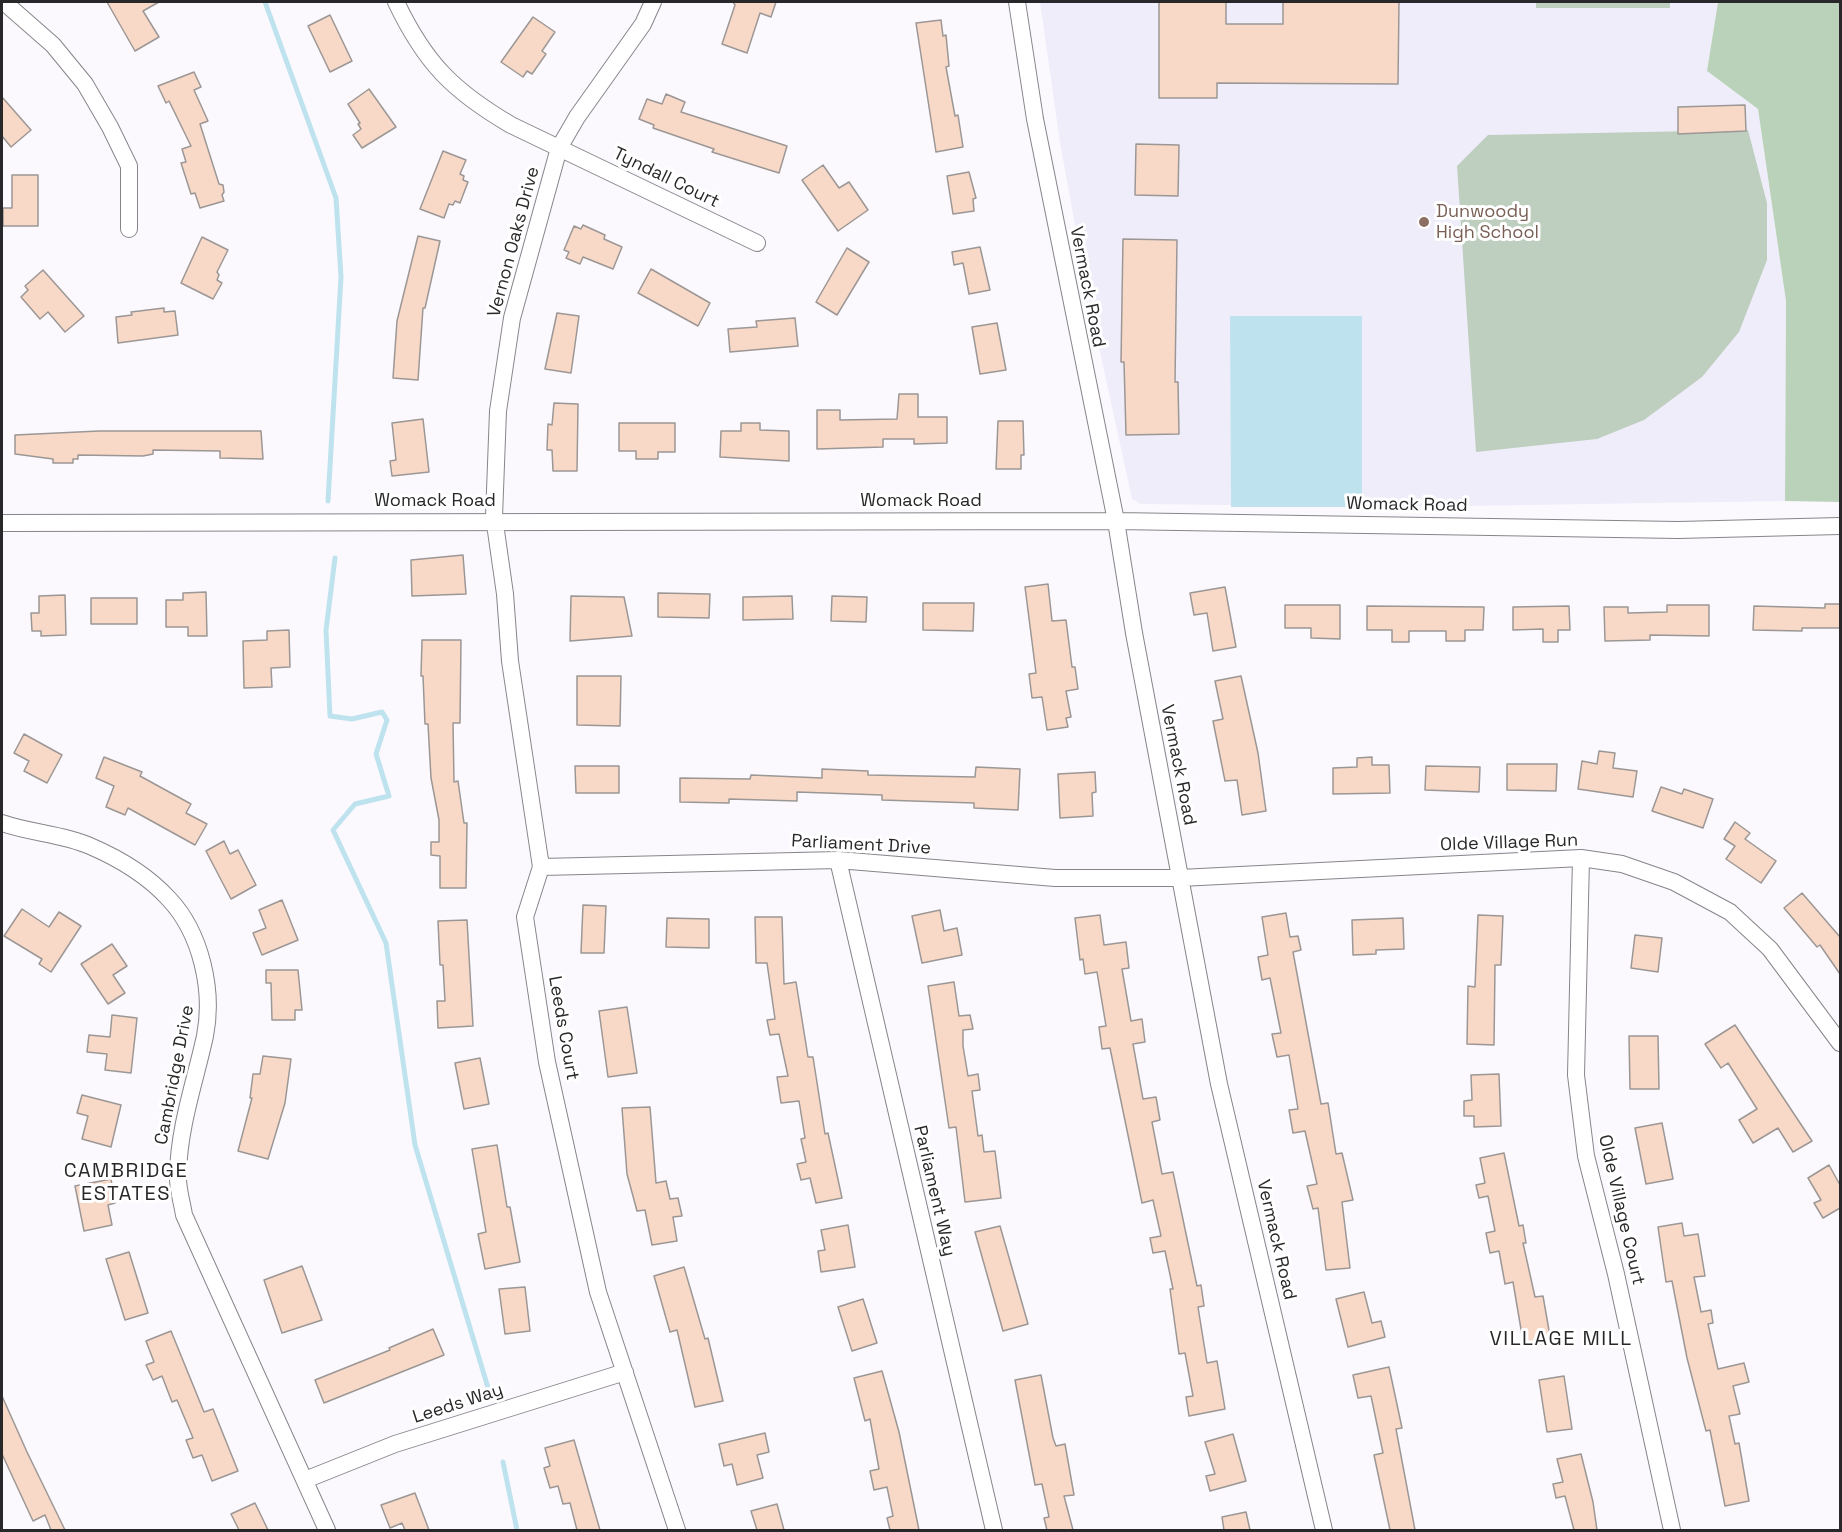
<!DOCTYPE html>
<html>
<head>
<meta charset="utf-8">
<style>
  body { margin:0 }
  #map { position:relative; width:1842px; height:1532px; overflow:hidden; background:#fbf9fe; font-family:"Space Grotesk",sans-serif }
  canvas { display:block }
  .frame { position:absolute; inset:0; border:3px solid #282729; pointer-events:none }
</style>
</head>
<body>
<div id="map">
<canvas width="1842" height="1532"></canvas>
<div class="frame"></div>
</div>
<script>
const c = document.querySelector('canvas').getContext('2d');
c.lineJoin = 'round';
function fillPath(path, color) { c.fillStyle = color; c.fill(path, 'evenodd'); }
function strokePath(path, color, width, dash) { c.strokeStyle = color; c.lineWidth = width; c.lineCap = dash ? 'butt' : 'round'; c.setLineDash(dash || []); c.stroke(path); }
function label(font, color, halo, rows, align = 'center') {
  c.font = font + ' "Space Grotesk",sans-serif'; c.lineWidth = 6; c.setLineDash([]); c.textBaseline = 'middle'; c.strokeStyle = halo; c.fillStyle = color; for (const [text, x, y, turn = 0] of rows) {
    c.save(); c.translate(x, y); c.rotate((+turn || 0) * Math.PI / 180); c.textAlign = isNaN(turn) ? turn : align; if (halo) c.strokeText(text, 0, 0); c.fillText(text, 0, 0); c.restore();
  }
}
const built = new Path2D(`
  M1040,2H1718L1707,71L1758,109L1786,301L1785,501L1399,507L1141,504L1132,499L1090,306L1060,143Z`);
const green = new Path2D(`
  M1536,2H1670V8H1536Z
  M1748,130L1767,203V260L1739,332L1702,377L1644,420L1597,439L1476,452L1457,166L1488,135Z`);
const forest = new Path2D(`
  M1718,2H1840V502L1785,501L1786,301L1758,109L1707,71Z`);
const water = new Path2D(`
  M1230,316H1362V507H1231Z`);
const stream = new Path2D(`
  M265,2L336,198L341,277L328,501
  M335,558L326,630L330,716L352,719L382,712L387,720L376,754L389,796L355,804L333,830L386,943L415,1145L489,1391
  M503,1462L517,1530`);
const building = new Path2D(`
  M107,2H159L143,11L159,37L135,51Z
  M733,2H776L771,17L760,13L747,53L722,44L735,5Z
  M1159,2H1226V24H1283V2H1399L1398,84L1217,83V98H1159Z
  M330,15L352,61L330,72L308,26Z
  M533,17L555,32L542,51L546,54L532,74L527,71L523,77L501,62Z
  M941,20L943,36L946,35L949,66L946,67L955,116L958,115L963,147L936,152L916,23Z
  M194,72L201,87L194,90L208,121L200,124L219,184L223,185L224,192L222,195L224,201L200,208L195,193L191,194L181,163L186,162L182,149L191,146L169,101L166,103L158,86Z
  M369,89L396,127L362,148L353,135L361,129L358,124L360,123L348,104Z
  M666,94L685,102L681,112L787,146L779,173L712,152L714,149L653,128L654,125L639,119L647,99L662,104Z
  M2,97L31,130L11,147L2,136Z
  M1745,105L1746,131L1678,134V107Z
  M1136,144L1179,145L1178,196L1135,195Z
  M443,151L466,160L460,174L464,176L463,180L468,182L460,203L455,201L453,205L449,204L444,218L420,209Z
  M823,165L839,188L849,182L868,210L838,231L802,180Z
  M969,172L976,198L973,199L974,211L953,214L947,176Z
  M12,175H38V226H3V208H12Z
  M583,225L605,235L604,239L622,247L613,269L583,257L580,264L566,258L569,252L564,250L574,226L581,229Z
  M418,236L440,241L425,308H423L418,380L393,378L397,321Z
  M202,237L228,250L217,272L219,275L217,280L222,283L213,299L181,283Z
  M1123,239L1177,240L1175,382H1178L1179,434L1126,435L1124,362H1121Z
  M980,247L990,290L969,294L963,263L954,265L952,252Z
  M847,248L869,262L837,315L816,302Z
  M651,269L710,303L698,326L638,293Z
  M43,270L84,316L65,332L48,312L40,319L21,297L28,290L25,286Z
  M164,308V312L175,311L178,335L118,343L116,317L132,315L131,312Z
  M557,313L579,316L571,373L545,369Z
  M795,318L798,346L730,352L728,329L757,327L756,321Z
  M997,323L1006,370L980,374L972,327Z
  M899,394H918V417H947V443L914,444V439H883V447L817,449V410H840V420L897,419Z
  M554,403L578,404L577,471H553L552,450H547L548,424L552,425Z
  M423,419L429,472L392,476L390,461L396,460L392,423Z
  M998,421H1023L1024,455H1021V469H996Z
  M619,423H675V452H658V459H636V451H619Z
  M741,423H760V430L789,431V461L720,457L721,431H741Z
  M99,431H261L263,459L220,458V451L153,450V454L143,456L78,455V459H73V463H53V459L15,454V435Z
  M463,555L466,594L412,596L411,560Z
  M1048,584L1052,621L1066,620L1072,667H1075L1078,689L1066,691L1071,717L1066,718L1068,727L1047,730L1042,697L1032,698L1029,674L1036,673L1025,587Z
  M1225,587L1236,647L1213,651L1207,613L1194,615L1190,593Z
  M206,592L207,636H188V627H166V600H183V593Z
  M658,593L710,594L709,618L658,617Z
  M65,595L66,635L41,636V631H32L31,613H39V596Z
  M571,596L624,597L632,636L570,641Z
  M792,596L793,619L743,620V597Z
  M832,596L867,597L866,622L831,621Z
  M91,598H137V624H91Z
  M923,603H974L973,631L923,630Z
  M1825,604H1840V628H1802V631L1753,630L1754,606L1825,608Z
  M1285,605H1340V639L1311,638V628H1285Z
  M1667,605H1709V636L1650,635V640L1605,641L1604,607H1628V613L1667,612Z
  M1367,606L1484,607L1483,630H1465V641H1446V631H1409V642H1392V630H1367Z
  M1569,606L1570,630H1558V642H1543V629L1513,630V607Z
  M289,630L290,667L271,668L272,687L244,688L243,641L267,640V631Z
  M422,640H461L460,723H453L454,782L458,781L464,823H467L466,888H440V856L431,855V842H439V820L431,778L428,724H425L423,676H421Z
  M577,676H621L620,726L577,725Z
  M1241,676L1258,753L1266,811L1242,815L1237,780L1225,781L1213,721L1223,719L1215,681Z
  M24,734L62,755L47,783L24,771L29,761L14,753Z
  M1599,751L1615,753L1613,768L1637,771L1633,797L1578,789L1582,761L1597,764Z
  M104,757L142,772L140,776L191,804L186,813L207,824L195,845L128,808L125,815L106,807L114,786L96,778Z
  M1372,757V765H1389L1390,793L1333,794V768L1357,767V758Z
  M1507,764H1557L1556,791L1507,790Z
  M575,766H619V793H576Z
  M1426,766L1480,767L1479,792L1425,790Z
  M976,767L1020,769L1018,810L974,808V803L882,800V795L797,792V801L729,799V803L680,802V778L750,779L751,775L822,778V769L868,771V775L975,777Z
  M1095,772L1096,792L1092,793L1093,816L1060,818L1058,774Z
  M1661,787L1682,794L1684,789L1713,799L1703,828L1652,811Z
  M1735,822L1750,833L1745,839L1776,861L1761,883L1726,859L1735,846L1724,839Z
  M224,841L230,854L238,850L256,885L231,899L206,851Z
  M1802,893L1840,937V974L1820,945L1817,947L1784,908Z
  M282,900L298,940L262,955L253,933L266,928L259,910Z
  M583,905L606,906L604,953H581Z
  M22,909L49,927L59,912L81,926L51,972L39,964L42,959L4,936Z
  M940,910L944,931L957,928L962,955L922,963L912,916Z
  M1286,913L1290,937L1298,936L1301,950L1293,952L1321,1104L1328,1103L1336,1154L1342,1153L1353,1200L1342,1202L1350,1268L1326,1270L1318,1208L1313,1209L1307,1186L1317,1184L1305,1131L1293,1133L1289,1110L1298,1109L1289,1055L1277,1057L1272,1034L1281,1033L1270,978L1262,980L1258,957L1268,955L1262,917Z
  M1100,915L1104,945L1126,942L1129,968L1122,969L1131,1021L1142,1019L1145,1042L1133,1044L1143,1099L1156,1097L1160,1120L1152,1122L1162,1174L1173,1172L1197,1286L1201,1285L1204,1306L1198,1307L1207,1363L1217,1361L1225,1409L1189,1416L1186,1397L1193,1396L1185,1353L1179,1354L1170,1289H1173L1165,1251L1153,1253L1150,1238L1161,1236L1153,1200L1142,1203L1110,1048L1102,1049L1099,1027L1106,1026L1097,972L1085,974L1083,959L1080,960L1075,918Z
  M1478,915L1503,916L1501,965H1495L1494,1045L1467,1044L1468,986L1475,987Z
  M755,917H782L784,984L796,982L808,1057H813L825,1134L828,1133L842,1198L816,1203L810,1178L801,1180L797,1164L806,1162L801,1139L805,1138L799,1101L781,1103L777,1077L788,1076L779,1034L770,1035L767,1020L775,1019L767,963H756Z
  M667,918L709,919V948L666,947Z
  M1403,918L1404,949L1376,950V954L1353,955L1352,920Z
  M467,920L473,1026L438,1028L437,1001H445L443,965H440L438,921Z
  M1635,935L1662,938L1658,972L1631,968Z
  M112,944L127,966L113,975L125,993L108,1004L81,964Z
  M266,970H298L302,1010H295V1020H272L271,983H266Z
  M954,982L959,1016L970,1015L973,1029L963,1030V1046L968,1076L978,1074L980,1090L972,1091L978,1136L982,1135L984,1152L995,1151L1001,1198L965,1202L956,1127L949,1128L928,986Z
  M627,1007L637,1073L608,1077L599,1011Z
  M112,1015L137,1018L131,1073L105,1070L107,1054L87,1052L89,1035L110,1037Z
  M1735,1025L1812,1141L1793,1152L1778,1128L1753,1143L1739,1120L1757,1109L1728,1063L1721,1068L1705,1044Z
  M1629,1036H1658L1659,1089H1630Z
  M263,1056L291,1059L285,1103L268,1159L238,1151L252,1098H250L253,1074H260Z
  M480,1058L489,1104L464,1109L455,1063Z
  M1499,1074L1501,1126L1474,1127V1116H1464V1101L1472,1100L1471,1075Z
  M82,1095L121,1105L111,1147L82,1139L88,1116L77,1113Z
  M650,1107L656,1183L666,1181L670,1199L678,1198L682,1216L673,1217L677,1241L652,1245L645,1210L637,1211L627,1174L622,1108Z
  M1662,1123L1673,1179L1646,1184L1635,1128Z
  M497,1145L507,1207H510L520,1262L485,1269L478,1234L486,1232L472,1149Z
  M1504,1153L1519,1226L1523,1225L1526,1243H1523L1535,1297L1543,1296L1551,1342L1524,1347L1513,1282L1505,1284L1499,1251L1490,1253L1486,1233L1495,1231L1488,1196L1479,1198L1476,1185L1485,1183L1480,1158Z
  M1829,1165L1840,1185V1208L1823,1218L1814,1203L1821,1200L1808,1178Z
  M111,1179L115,1203L108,1205L112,1225L84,1231L75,1186Z
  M1682,1223L1684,1236L1698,1234L1705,1276L1694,1277L1701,1312L1711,1310L1713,1323L1708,1324L1718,1369L1744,1363L1749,1382L1733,1386L1740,1414L1729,1416L1735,1444L1739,1443L1749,1501L1725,1506L1710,1430L1706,1431L1687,1358L1672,1281L1666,1282L1658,1227Z
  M848,1225L855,1267L821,1272L818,1251L825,1250L821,1230Z
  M1000,1226L1028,1324L1003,1331L975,1232Z
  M129,1252L148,1313L125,1320L106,1259Z
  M302,1266L322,1320L282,1333L264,1280Z
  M684,1267L705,1339L708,1338L723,1401L695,1407L677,1330L670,1332L654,1276Z
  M525,1287L530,1331L505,1334L499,1289Z
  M1364,1292L1372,1323L1381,1321L1385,1337L1348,1347L1336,1299Z
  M863,1299L877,1343L852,1351L838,1307Z
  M433,1329L444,1355L324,1403L315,1380L390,1350L389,1348Z
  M171,1331L204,1412L213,1409L238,1471L212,1481L202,1455L193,1458L186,1440L193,1438L177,1400L172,1402L162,1376L153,1380L146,1365L154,1362L146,1341Z
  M1389,1367L1402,1428L1396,1429L1415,1530H1390L1374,1455L1383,1453L1371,1396L1358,1398L1353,1375Z
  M882,1371L899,1432L919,1530H890L887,1518L893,1516L887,1487L874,1490L870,1471L879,1469L870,1419L865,1421L854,1378Z
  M1041,1375L1053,1438L1056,1446L1065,1444L1074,1495L1064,1496L1073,1530H1047L1044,1518L1049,1517L1042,1484L1035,1485L1015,1380Z
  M1564,1376L1572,1429L1547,1432L1539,1380Z
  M2,1396L27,1452L65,1530H51L45,1515L33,1521L2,1454Z
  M765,1433L769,1452L757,1455L763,1478L737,1485L732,1464L724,1466L719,1444Z
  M1233,1434L1246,1481L1210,1491L1206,1476L1215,1474L1205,1442Z
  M574,1440L600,1530H577L570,1503L563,1504L558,1486L550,1488L544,1468L550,1466L545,1448Z
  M1581,1454L1593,1502L1597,1530H1574L1565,1496L1556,1498L1553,1484L1563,1482L1557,1459Z
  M415,1493L429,1530H405L402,1523L390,1528L381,1505Z
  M255,1503L268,1530H239L231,1514Z
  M777,1504L784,1530H757L751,1511Z
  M1246,1512L1250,1530H1224L1222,1517Z`);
const minor = new Path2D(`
  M4,2L53,45L85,84L110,127L129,166V229
  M396,2C425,63 453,91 511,125L757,243
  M653,2L643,24L577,117L559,148L512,318L498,411L494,517L505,594L510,661L541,867L525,917L547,1062L598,1292L677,1530
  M1017,2L1035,119L1116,521L1134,633L1219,1084L1324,1530
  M2,523L1116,521L1678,530L1840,526
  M2,823C30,833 63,834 90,846C118,858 148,876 169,899C201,933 214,990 205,1036C195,1082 179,1126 178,1174C177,1187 182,1202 184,1215L327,1530
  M1581,858L1576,1075L1586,1156L1616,1274L1672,1530
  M838,860L994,1530
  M541,867L838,860L1055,878H1180L1581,858L1622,864L1674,882L1730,912L1770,949L1840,1043
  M305,1480L395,1444L625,1372`);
const markers = [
  [1424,222,6,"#8d6e63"]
];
const streetNames = [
  ["Tyndall Court",666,178,26],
  ["Vernon Oaks Drive",514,242,-75],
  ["Vermack Road",1087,287,79],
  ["Womack Road",435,501],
  ["Womack Road",921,501],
  ["Womack Road",1407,505,1],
  ["Vermack Road",1178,765,79],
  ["Olde Village Run",1509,843,-2],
  ["Parliament Drive",861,845,3],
  ["Leeds Court",563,1028,80],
  ["Cambridge Drive",175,1075,-79],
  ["Parliament Way",934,1191,77],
  ["Olde Village Court",1621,1210,77],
  ["Vermack Road",1276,1240,77],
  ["Leeds Way",458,1404,-18]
];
const educationNames = [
  ["Dunwoody",1436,212],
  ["High School",1436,233]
];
const neighbourhoodNames = [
  ["CAMBRIDGE",126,1172],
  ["ESTATES",126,1195],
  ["VILLAGE MILL",1561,1340]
];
fillPath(built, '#f0edfa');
fillPath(green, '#bfcfbf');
fillPath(forest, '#bad2ba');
fillPath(water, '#bee3ee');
strokePath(stream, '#bee3ee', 5);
fillPath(building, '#f8d9c8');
strokePath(building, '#9c9795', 1.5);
strokePath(minor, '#86858a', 18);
strokePath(minor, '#fff', 16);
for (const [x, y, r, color] of markers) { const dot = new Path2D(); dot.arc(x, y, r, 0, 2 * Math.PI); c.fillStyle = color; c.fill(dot); strokePath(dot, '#fff', 2); }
label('18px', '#282729', '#fff', streetNames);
label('18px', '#785e54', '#fff', educationNames, 'left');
c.letterSpacing = '1.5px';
label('20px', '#282729', '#fff', neighbourhoodNames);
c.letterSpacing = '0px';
</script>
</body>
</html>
